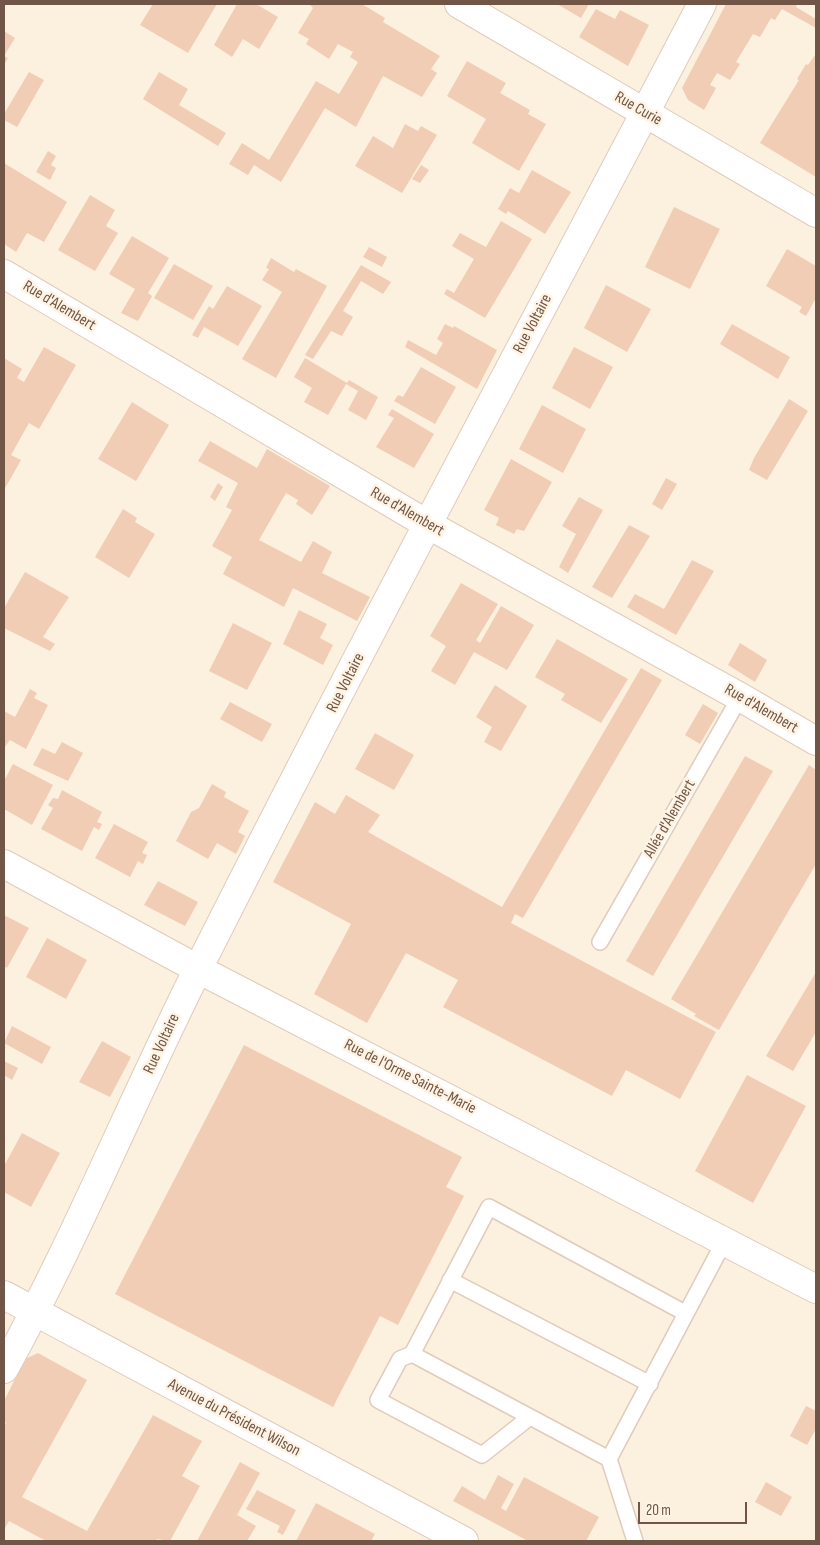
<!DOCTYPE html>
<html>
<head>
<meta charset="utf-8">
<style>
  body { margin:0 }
  #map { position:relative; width:820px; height:1545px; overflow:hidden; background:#fcf0de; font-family:"Sofia Sans Condensed",sans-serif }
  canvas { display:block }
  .frame { position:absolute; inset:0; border:5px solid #715647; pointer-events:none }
  .scale { position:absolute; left:638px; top:1502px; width:109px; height:22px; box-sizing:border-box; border:2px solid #715647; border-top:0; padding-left:6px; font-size:15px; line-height:18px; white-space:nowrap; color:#715647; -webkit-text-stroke:4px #fff4e4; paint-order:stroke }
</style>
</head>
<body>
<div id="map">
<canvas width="820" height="1545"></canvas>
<div class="frame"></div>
<div class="scale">20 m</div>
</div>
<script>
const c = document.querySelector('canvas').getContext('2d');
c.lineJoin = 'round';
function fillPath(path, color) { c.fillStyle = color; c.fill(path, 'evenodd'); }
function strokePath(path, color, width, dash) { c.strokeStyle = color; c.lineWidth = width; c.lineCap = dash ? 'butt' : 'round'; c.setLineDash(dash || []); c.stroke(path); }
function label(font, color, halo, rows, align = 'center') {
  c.font = font + ' "Sofia Sans Condensed",sans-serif'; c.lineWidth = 5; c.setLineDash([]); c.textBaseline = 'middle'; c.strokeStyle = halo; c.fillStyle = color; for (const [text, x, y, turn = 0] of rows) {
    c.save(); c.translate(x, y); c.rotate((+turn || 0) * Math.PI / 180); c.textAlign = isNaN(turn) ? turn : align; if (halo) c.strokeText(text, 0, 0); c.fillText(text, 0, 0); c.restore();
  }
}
const building = new Path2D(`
  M153,4H217L188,53L140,25Z
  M237,4H256L278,17L259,49L243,39L232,57L214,45Z
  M309,4H362L385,18L383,22L440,56L431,69L437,73L422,97L383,76L356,127L325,108L281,182L254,165L248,175L229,164L242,143L269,160L316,81L339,94L358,62L350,57L353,52L338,44L329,59L306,44L309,39L298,33L313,8Z
  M557,4H589L581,18Z
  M726,4H797L796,7L816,19V28L782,9L775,20L771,18L760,37L753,34L736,62L740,64L730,80L717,73L710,85L716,88L704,110L688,100L682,88Z
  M596,9L615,19L620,10L649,25L628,66L579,37Z
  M4,31L15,38L4,56L8,58L4,65Z
  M815,55L816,57V177L760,143L799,80L797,79L806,64L808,65Z
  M467,61L506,83L500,93L530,110L528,114L546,124L519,171L472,143L486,119L447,96Z
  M29,72L44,80L17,127L4,120V114Z
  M159,72L188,89L179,105L226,133L218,146L143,99Z
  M405,124L418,131L421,126L437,135L402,193L355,166L373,136L393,148Z
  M48,151L56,156L51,165L56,168L50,180L36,172Z
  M4,163L67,202L44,242L27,233L16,252L4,244Z
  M421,165L429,170L420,183L412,179Z
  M532,170L571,192L545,234L508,211L506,214L498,209L510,188L519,193Z
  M90,195L115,210L106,226L118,233L95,271L58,250Z
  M674,207L720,229L690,289L645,267Z
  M501,221L532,239L485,318L444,294L447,289L454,293L474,259L452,246L460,233L486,247Z
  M132,236L169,258L148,293L152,296L138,321L121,313L135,289L109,274Z
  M369,247L387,257L382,267L363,257Z
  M787,249L816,266V298L806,316L799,312L802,307L766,286Z
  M271,258L294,272L296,269L327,286L276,378L242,359L282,292L262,280L269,269L266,268Z
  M174,264L213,286L193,320L154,298Z
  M361,265L391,282L383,294L361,281L343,311L353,317L342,336L331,331L313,359L305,355Z
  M606,285L651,309L627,352L584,328Z
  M227,286L262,306L238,346L204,327L198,338L192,335L209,306L213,309Z
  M445,324L453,328L454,326L497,350L477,389L405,347L408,340L436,355L443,343L437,339Z
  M732,324L790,357L778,379L720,344Z
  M44,347L76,365L39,429L29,423L11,455L21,460L4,490V358L22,369L17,378L24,382Z
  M574,347L613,367L590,409L552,388Z
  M305,358L347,383L349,380L378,397L366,420L348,410L358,391L346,384L328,415L304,402L312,388L294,377Z
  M421,367L456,387L435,424L394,401L398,395L403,397Z
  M789,399L808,411L767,480L749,470L754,458Z
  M132,402L169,425L136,481L98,459Z
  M542,405L586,429L563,473L519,449Z
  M392,409L434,434L414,468L376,447L394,418L388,415Z
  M210,441L257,468L267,449L330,486L312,515L296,504L298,500L286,493L259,540L301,562L313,541L332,552L322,573L370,597L357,621L293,588L284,607L223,574L232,557L212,546L232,510L226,507L238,483L198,461Z
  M511,459L552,482L524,531L517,529L514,534L496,525L499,518L484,510Z
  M666,478L677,484L662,510L652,504Z
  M218,483L223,487L215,501L210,497Z
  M579,497L603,510L568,573L559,567L576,534L562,526Z
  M123,509L137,518L135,522L155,534L129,578L95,557Z
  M629,525L650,536L612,598L592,587Z
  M692,560L714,571L676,635L627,607L635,594L664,609Z
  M25,572L69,597L43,637L55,644L50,651L4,628V608Z
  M461,583L498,604L476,640L480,643L501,606L534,625L507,670L474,652L455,685L431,671L446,646L430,636Z
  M299,610L327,624L320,638L333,645L323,665L283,644Z
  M233,623L272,643L247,690L209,671Z
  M557,639L628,679L601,723L561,700L565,694L535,677Z
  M740,643L767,660L755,682L728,665Z
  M641,668L662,680L523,918L515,914L511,923L716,1032L680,1099L626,1070L612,1096L443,1007L458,980L406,953L367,1023L314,994L351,924L273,882L315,802L335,814L346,795L380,815L368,832L502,907Z
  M495,685L527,706L501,751L484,742L492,727L476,717Z
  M30,689L37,693L34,698L48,705L26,749L10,740L4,748V711L15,717Z
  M230,702L272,724L262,742L220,719Z
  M703,704L718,713L700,744L685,735Z
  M375,733L414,755L394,790L355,769Z
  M62,742L83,753L68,781L33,765L42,748L55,754Z
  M745,756L773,771L653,976L626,961Z
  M13,764L53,785L32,825L4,809V781Z
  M809,765L816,770V864L719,1030L694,1016L696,1014L671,999Z
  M212,784L226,792L224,797L249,811L238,832L245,836L236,854L217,843L208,859L176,841L191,812L199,808Z
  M62,790L102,812L97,822L102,824L99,830L94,827L82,851L41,829L53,808L48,805L53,798L58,799Z
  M114,824L148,842L142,853L147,855L143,864L138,861L130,877L95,858Z
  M158,881L198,902L185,926L144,905Z
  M4,915L29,928L7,968L4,966Z
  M47,938L87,960L66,999L26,977Z
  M816,972V1032L793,1071L766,1056Z
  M12,1026L51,1047L42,1064L4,1043Z
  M102,1041L131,1057L110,1097L79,1082Z
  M244,1045L462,1157L446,1187L464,1196L398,1325L380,1316L333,1407L115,1294Z
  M4,1061L18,1068L12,1080L4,1075Z
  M747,1075L806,1106L753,1203L695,1171Z
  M22,1133L60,1153L31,1207L4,1192V1166Z
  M38,1353L87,1380L22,1497L87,1531L153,1415L202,1441L182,1476L200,1486L170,1541L157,1539L156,1541H46L9,1521L4,1530V1427L6,1422L4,1421V1401L25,1359Z
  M806,1406L816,1411V1429L807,1445L790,1436Z
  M240,1462L260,1473L237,1515L256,1526L247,1541H197Z
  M498,1475L514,1484L501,1508L506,1511L524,1477L599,1517L586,1541H528L453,1501L462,1486L485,1500Z
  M766,1482L792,1497L781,1516L755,1502Z
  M257,1490L296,1510L283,1535L277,1532L280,1526L246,1509Z
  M316,1503L375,1534L371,1541H296Z`);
const service = new Path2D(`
  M600,942L740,697
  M450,1280L650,1384
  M412,1354L609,1459L725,1240
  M530,1417L482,1455L378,1400L400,1359L412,1354L489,1207L685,1313
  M609,1459L635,1541`);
const minor = new Path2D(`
  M459,4L816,213
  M4,274L427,524L740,697L816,741
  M4,864L198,969L816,1289
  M4,1295L464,1541
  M4,1369C76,1239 132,1100 199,967C362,643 534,325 702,4`);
const streetNames = [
  ["Rue Curie",638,109,30],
  ["Rue d'Alembert",59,306,31],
  ["Rue Voltaire",533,324,-62],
  ["Rue d'Alembert",407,512,30],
  ["Rue Voltaire",346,683,-63],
  ["Rue d'Alembert",761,709,30],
  ["Allée d'Alembert",670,819,-60],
  ["Rue Voltaire",162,1044,-65],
  ["Rue de l'Orme Sainte-Marie",410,1077,27],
  ["Avenue du Président Wilson",234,1418,28]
];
fillPath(building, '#f1cdb6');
strokePath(service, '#dfccbb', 18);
strokePath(minor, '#dfccbb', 30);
strokePath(service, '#fff', 15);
strokePath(minor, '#fff', 28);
label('16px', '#715647', '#fff4e4', streetNames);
</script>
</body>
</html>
